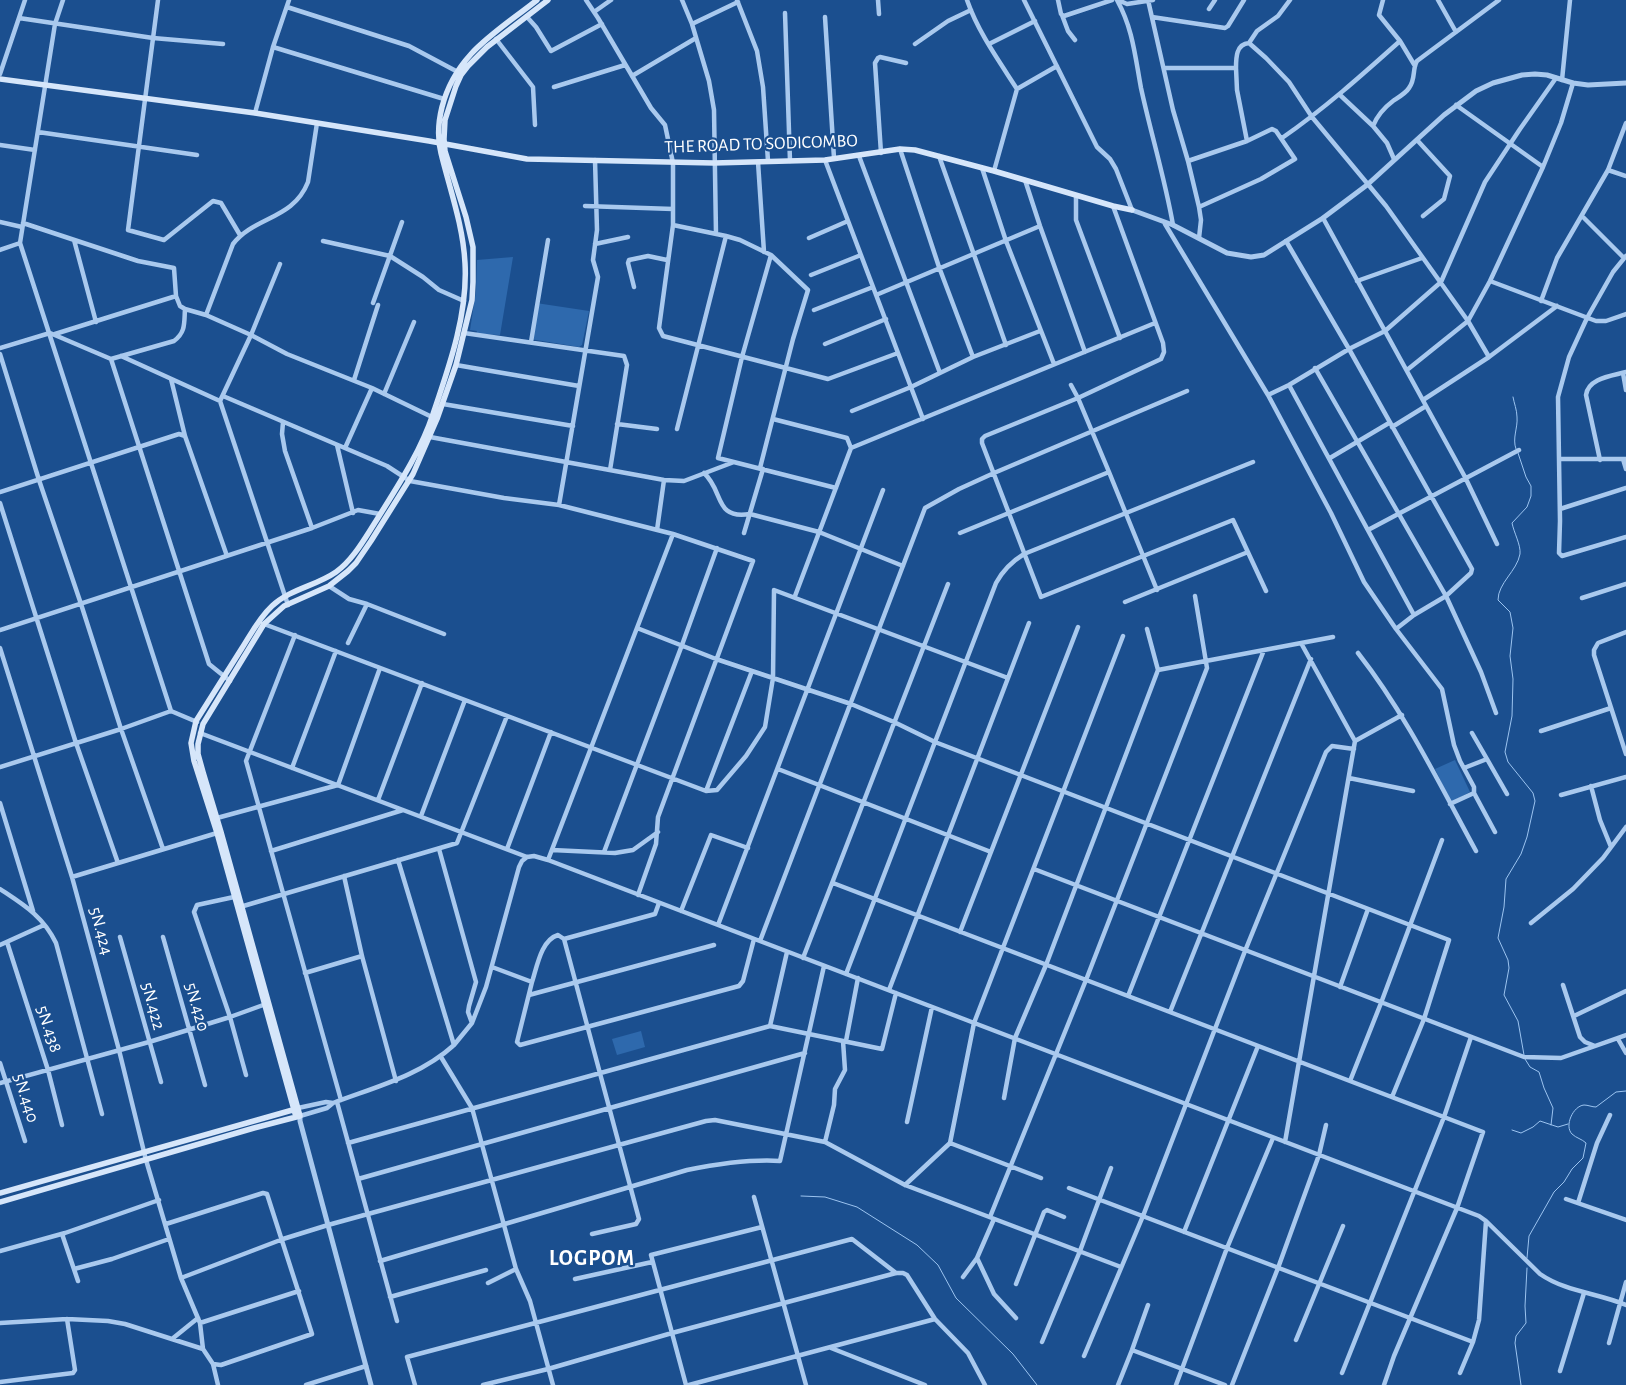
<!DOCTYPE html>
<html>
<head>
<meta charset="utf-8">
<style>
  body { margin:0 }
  canvas { display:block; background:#1b4f8f }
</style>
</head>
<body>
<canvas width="1626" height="1385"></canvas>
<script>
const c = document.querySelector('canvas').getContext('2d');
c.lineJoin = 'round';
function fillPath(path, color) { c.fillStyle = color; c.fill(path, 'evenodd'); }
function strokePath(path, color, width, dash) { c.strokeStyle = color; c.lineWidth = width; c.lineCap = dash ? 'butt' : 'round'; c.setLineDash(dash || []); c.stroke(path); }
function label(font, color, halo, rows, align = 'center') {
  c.font = font + ' "Alegreya Sans",sans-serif'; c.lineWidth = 4.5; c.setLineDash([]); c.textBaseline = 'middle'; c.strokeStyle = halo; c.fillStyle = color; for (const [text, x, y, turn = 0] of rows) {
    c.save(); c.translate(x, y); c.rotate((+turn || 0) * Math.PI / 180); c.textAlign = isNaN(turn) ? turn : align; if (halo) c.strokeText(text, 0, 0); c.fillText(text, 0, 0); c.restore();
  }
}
const green = new Path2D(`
  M513,257L500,335L476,334L477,331L470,330L476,291L477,260Z
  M536,303L589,311L582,345L579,347L530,339Z
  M1455,760L1470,792L1451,802L1435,769Z
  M641,1031L645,1047L617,1055L612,1039Z`);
const stream = new Path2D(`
  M1513,397C1514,403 1517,410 1517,417C1518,428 1512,438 1516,449
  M1518,453L1526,477L1531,486V496L1527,507L1512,523C1514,533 1521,545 1520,554C1517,571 1498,583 1498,600L1510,612L1513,628L1510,656L1513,679L1512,716L1505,752L1508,762L1533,793L1535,801L1527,837L1521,854L1506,879L1504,907L1498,938L1508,960L1509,968L1504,995L1518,1021L1524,1055
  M1525,1059L1530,1067L1539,1072L1544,1088L1553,1108L1551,1125
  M1512,1130L1521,1133L1533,1127L1540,1121L1558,1127L1568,1124
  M801,1196L825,1197L857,1207L917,1245L938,1265L956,1298L1013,1354L1037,1385
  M1527,1258L1529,1236L1554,1192L1564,1182L1572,1169L1583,1158L1586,1143C1582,1139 1576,1138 1572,1134C1564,1126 1573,1106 1584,1105C1588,1105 1592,1107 1596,1107L1616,1092L1626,1091
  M1521,1385L1515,1343L1516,1336L1526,1323L1525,1306L1527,1268`);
const minor = new Path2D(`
  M63,0L55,24L20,243L171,711
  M158,0L128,230L164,240L213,201L221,203L240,235
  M586,0L598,18L651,108L665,125L673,163V225L659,328L663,336L828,379L898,353
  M682,0L692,24L709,81L714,110L716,234
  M737,0L757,51L763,87L768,161
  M878,0L879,14
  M967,0C978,32 999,61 1017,89
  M1024,0L1097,147L1110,159L1116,169L1132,210
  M1058,0L1061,14L1064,16L1112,0
  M1117,0C1133,29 1135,56 1141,88C1151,134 1165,179 1173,225
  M1118,0L1127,4L1153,0
  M1148,0L1173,110L1188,161L1199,207L1201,220L1199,238
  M1383,0L1379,15L1400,41L1415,66
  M1438,0L1456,32
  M287,7L409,46L456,71
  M1209,9L1215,0
  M594,12L611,0
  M785,13L790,161
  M1062,15L1068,31L1075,40
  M527,17L536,27L551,51L602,24
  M825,17L834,158
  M1152,17L1225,28L1228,26L1244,0
  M19,18L153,38L223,44
  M692,24L738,2
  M496,39L533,87L535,125
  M1249,43L1257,31L1278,16L1290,0
  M915,44L948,21L971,10
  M989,44L1035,21
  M273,47L444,99
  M1165,68H1236L1237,90L1247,141
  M1236,68C1236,58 1236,44 1249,43L1266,58L1289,82L1312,117L1386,206L1468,321L1489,357
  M0,74L25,0
  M632,76L696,38
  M1562,80L1570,0
  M554,87L625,65
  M1340,95L1373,126
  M1456,105L1543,167
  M255,113L273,47L289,0
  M38,132L197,155
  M1282,138C1324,109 1362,75 1400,41
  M1417,140L1450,176L1444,199L1423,216
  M0,145L35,150
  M900,149L939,267L973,357
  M881,153L875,63L878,58L880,57L906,63
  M859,156L940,373
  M939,156L1006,345
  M1394,159L1387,143L1373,126C1377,116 1385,107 1393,101C1399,97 1406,93 1409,88C1416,79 1412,69 1417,61L1499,0
  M825,160L923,419
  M1188,161L1247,141L1272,129L1276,131L1295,159L1261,179L1199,207
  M758,162L764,252
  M982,168L1006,241L1054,364
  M1608,170L1626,176
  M994,171L1017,89L1057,66
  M1025,180L1040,226L1085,352
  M1076,196V220L1120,338
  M585,206L673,209
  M1113,206L1163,343L1164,352L1161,359L1078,398L985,436L982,439V443L1041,597L1233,520L1266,591
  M1582,216L1624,258
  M1323,218L1465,477L1497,544
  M0,222L22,227
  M23,223L138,261L174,268L176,296
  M1165,224L1268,395L1289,385L1349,349L1385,331L1441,282L1485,182L1520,129L1556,78
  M673,225L726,236L740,240L771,255L808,290L793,339L760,468
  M809,238L848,221
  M74,240L96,322
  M323,241L390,256L423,277L439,290L464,301
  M1286,241L1349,349L1472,569L1471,573L1446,596L1481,672L1496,713
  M595,244L628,237
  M0,250L20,243
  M771,255L742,357L718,458L836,488
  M1626,256L1613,272L1587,318L1569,357L1558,397L1560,521L1559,553L1562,556L1626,537
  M280,264L251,335L220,401L288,605
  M811,275L861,255
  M1357,281L1422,258
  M1490,281L1596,321H1606L1626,314
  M634,287L628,263L629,260L648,256L667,260
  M876,295L1040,226
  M1541,301L1557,258L1608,170L1626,123
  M373,303L402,222
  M185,309L206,315L251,335L287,354L372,388L434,418
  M814,310L873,287
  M206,315L233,244C255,216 293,220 308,182L317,123
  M464,333L624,356L627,365L610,470
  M531,342L548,240
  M825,344L886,319
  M0,348L50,333L111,359L174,341C186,332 184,323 185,309L180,306L176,296L55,334
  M0,354L39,480L81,604L121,729L163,849
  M121,356L220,401
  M111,359L209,664L230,681
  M456,365L579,386
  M1315,368L1446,596L1414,615L1396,629L1442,689L1454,745L1460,761L1474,787V793L1450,804
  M1407,370L1468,321L1490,281L1543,167L1561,123L1573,83
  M1623,373L1626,390
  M171,379L185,436L227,556
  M354,380L378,305
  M1071,385L1078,398L1109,472L1157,590
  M1289,385L1414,615
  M384,394L414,322
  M1268,395L1331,513L1364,582L1396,629
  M223,396L387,466L410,481L504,498L559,505L673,534L753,561L658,817L656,844L638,895
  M1423,400L1489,357L1557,306
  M443,404L573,426
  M852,411L911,387L973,357L1040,331
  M773,419L847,438L851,448L795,596
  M283,422L282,434L285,451L312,528
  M617,424L657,429
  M1392,427L1426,406
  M677,429L726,236
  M430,437L664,480L684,481L734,462
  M337,445L353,513
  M345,448L372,388
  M851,448L1155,323
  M1330,458L1389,423
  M1559,459H1626
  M1623,459L1626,469
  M1600,460L1586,395C1588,378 1612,376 1626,372
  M704,473C724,491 714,520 750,514L819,532L903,566
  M0,492L179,434L185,436
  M0,503L76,743L118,863
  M559,505L598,277L593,260L597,230L595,160
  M1560,509L1626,488
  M657,530L664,480
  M1368,530L1519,450
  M744,533L763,469
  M960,533L1109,472
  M329,586L349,599L367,604L444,634
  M1582,598L1626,584
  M1125,602L1248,552
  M264,624L706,791L717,790L746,756L765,727L773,678L774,590L1008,678
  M637,628L716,659L851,704L894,722L935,742L1449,940L1424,1019L1392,1097
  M0,630L312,528L358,510L380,514
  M1626,632L1598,643L1594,650V655L1626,754
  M295,635L246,761L341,1100
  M348,643L367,604
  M0,648L72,877L119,1050L146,1160L181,1278L200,1323L203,1349
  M1358,653C1405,713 1439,783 1476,851
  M1158,670L1333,637
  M1541,731L1611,708
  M200,733L527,857L534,856L548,860L1479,1216L1486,1221L1479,1320L1473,1342L1460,1373
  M1472,733L1487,759
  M1355,741L1402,715
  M0,767L121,729L171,711L197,722
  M292,768L336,651
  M1464,768L1487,759L1507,794
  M778,769L991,852
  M1349,778L1413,791
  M1591,786L1600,820L1611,847
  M706,791L752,671
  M1474,793L1495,832
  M1561,795L1626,777
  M378,800L422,683
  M0,803L33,911
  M421,816L465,700
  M217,818L338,785L380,668
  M439,849L476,982L469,1006L468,1012L472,1023
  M507,849L551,732
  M552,850L615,853L633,850L658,832
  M271,851L403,810
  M604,852L682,645L717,548
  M548,860L673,534
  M1034,869L1524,1057L1561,1058L1626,1035
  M344,876L362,956L396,1081
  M72,877L217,833
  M833,883L1483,1132L1457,1208L1394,1356L1384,1385
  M0,889C24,905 43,916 56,943L102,1114
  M234,897L197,905L194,912L230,1017L246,1075
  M240,907L457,843L507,716
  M681,911L711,835L748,848
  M1531,923L1573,889L1603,858L1626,827
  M718,925L883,490
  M960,932L1078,627
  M120,937L161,1082
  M163,937L205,1085
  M564,939L639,1219L636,1224L592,1234
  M760,941L925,508L959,489L994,473L1187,391
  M7,942L48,1070L62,1125
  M0,945L44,925
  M803,958L948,584
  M492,967L532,982L517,1042L520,1045L739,986L743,981L754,939
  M305,973L362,956
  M846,974L996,583C1003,570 1011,562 1024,554L1253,462
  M532,982C537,967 541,940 558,935L564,939L655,914L659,903
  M1563,985L1580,1037L1585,1042L1595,1046
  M1340,987L1368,909
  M889,990L1029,623
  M529,995L714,945
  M1128,996L1264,650
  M1170,1012L1311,659
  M1574,1016L1626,991
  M770,1026L787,952
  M1618,1039L1626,1053
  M846,1041L858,978
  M454,1045L472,1023L486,987L519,867L522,861L527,857
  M441,1057L472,1108L516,1269L530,1301L553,1385
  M0,1063L25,1141
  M1350,1081L1381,1003L1442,840
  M0,1083L149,1042L230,1017L266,1004
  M1004,1098L1015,1038L1046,965L1158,670L1147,629
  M337,1102L397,1321
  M298,1108L326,1102L333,1103
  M300,1116L327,1108L333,1103C375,1087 420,1076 454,1045L398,860
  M907,1122L932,1007
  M825,1142L834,1105L835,1089L845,1070L843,1041
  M1285,1142L1355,741L1301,643
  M348,1143L770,1026L882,1049L896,993
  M950,1143L1041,1178
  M358,1179L805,1053
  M905,1185L950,1143L974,1023L1123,636
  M1069,1188L1473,1342
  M754,1197L806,1385
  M1566,1199L1626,1220
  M1578,1203L1597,1143L1610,1115
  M990,1217L1086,980L1207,668L1195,596
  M1486,1221L1540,1274C1566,1292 1598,1293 1626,1305
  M1184,1232L1258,1046
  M62,1234L78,1281
  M0,1251L65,1233L159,1200
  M977,1258L994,1294L1016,1318
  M380,1261L687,1170C717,1164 749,1159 780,1161L824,966
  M74,1269L112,1259L169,1239
  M963,1277L977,1258L994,1219
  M181,1278L283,1239L328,1225L706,1121L715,1120L825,1142L905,1185L1121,1267
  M575,1279L652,1262
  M488,1283L516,1269
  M1016,1284L1044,1212L1047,1210L1064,1217
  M390,1297L486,1270
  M0,1323L67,1319L108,1321L125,1324L203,1349L213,1364L221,1365L312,1334L267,1194L263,1193L166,1224
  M200,1323L299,1291
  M172,1339L198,1318
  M1296,1340L1343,1226
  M1042,1342L1080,1251L1111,1168
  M1609,1343L1626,1282
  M831,1348L925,1385
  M1132,1350L1225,1385
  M1084,1356L1143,1216L1245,951L1326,752L1332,746L1354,749
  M213,1364L218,1385
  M1560,1371L1584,1293
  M1342,1373L1444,1117L1471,1037
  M0,1382L73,1373L75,1370L67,1319
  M306,1385L366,1366
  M415,1385L407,1357L852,1239L896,1273
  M483,1385L548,1369L672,1333L896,1273H903L907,1275L935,1319L968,1353L985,1385
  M686,1385L651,1255L762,1227
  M689,1385L935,1319
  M1118,1385L1132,1350L1148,1305
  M1176,1385L1227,1248L1273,1138
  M1232,1385L1278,1268L1319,1155L1326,1125`);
const tertiary = new Path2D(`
  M1132,210L1173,225L1227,253L1251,257L1264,255L1323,218L1367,185L1444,115L1476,91L1493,83L1522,75L1535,74L1547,75L1573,83L1588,85L1626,83
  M300,1116V1121L371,1385`);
const secondary = new Path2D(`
  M0,79L255,113L429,141L527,159L714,163L825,160L900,149L915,150L994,171L1113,206L1132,210
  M296,1117L217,833L194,761L191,743L196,721C211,697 226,673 242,648C251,634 259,618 272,606C290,589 316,586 336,572C353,560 365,538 376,521C397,487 420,453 433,414C449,367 468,314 465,263C463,225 450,190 441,153C437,137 438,123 442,107C456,53 497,32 537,0
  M0,1193L296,1109
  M0,1202L254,1128L300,1116L221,832L203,772L198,754V744L203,724L264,624L284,606L329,586L348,571L356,563L371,541L413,474L437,419L456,365L472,300L473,282V247L466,217L445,151L444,139L445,120L456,86L461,75L468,66L487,47L548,0`);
const streetNames = [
  ["THE ROAD TO SODICOMBO",761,144,-2],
  ["5N.424",101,931,75],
  ["5N.422",153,1006,75],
  ["5N.420",197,1007,74],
  ["5N.438",49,1029,72],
  ["5N.440",26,1098,73]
];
const districtNames = [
  ["LOGPOM",592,1258]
];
fillPath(green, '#2e69ad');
strokePath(stream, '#9cc4f0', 1);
strokePath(minor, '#a9c9ee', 4.5);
strokePath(tertiary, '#a9c9ee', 5);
strokePath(secondary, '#d6e6fa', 5.5);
label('18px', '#fff', '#1b4f8f', streetNames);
c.letterSpacing = '1px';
label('bold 22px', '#fff', '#1b4f8f', districtNames);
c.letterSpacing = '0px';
</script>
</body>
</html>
